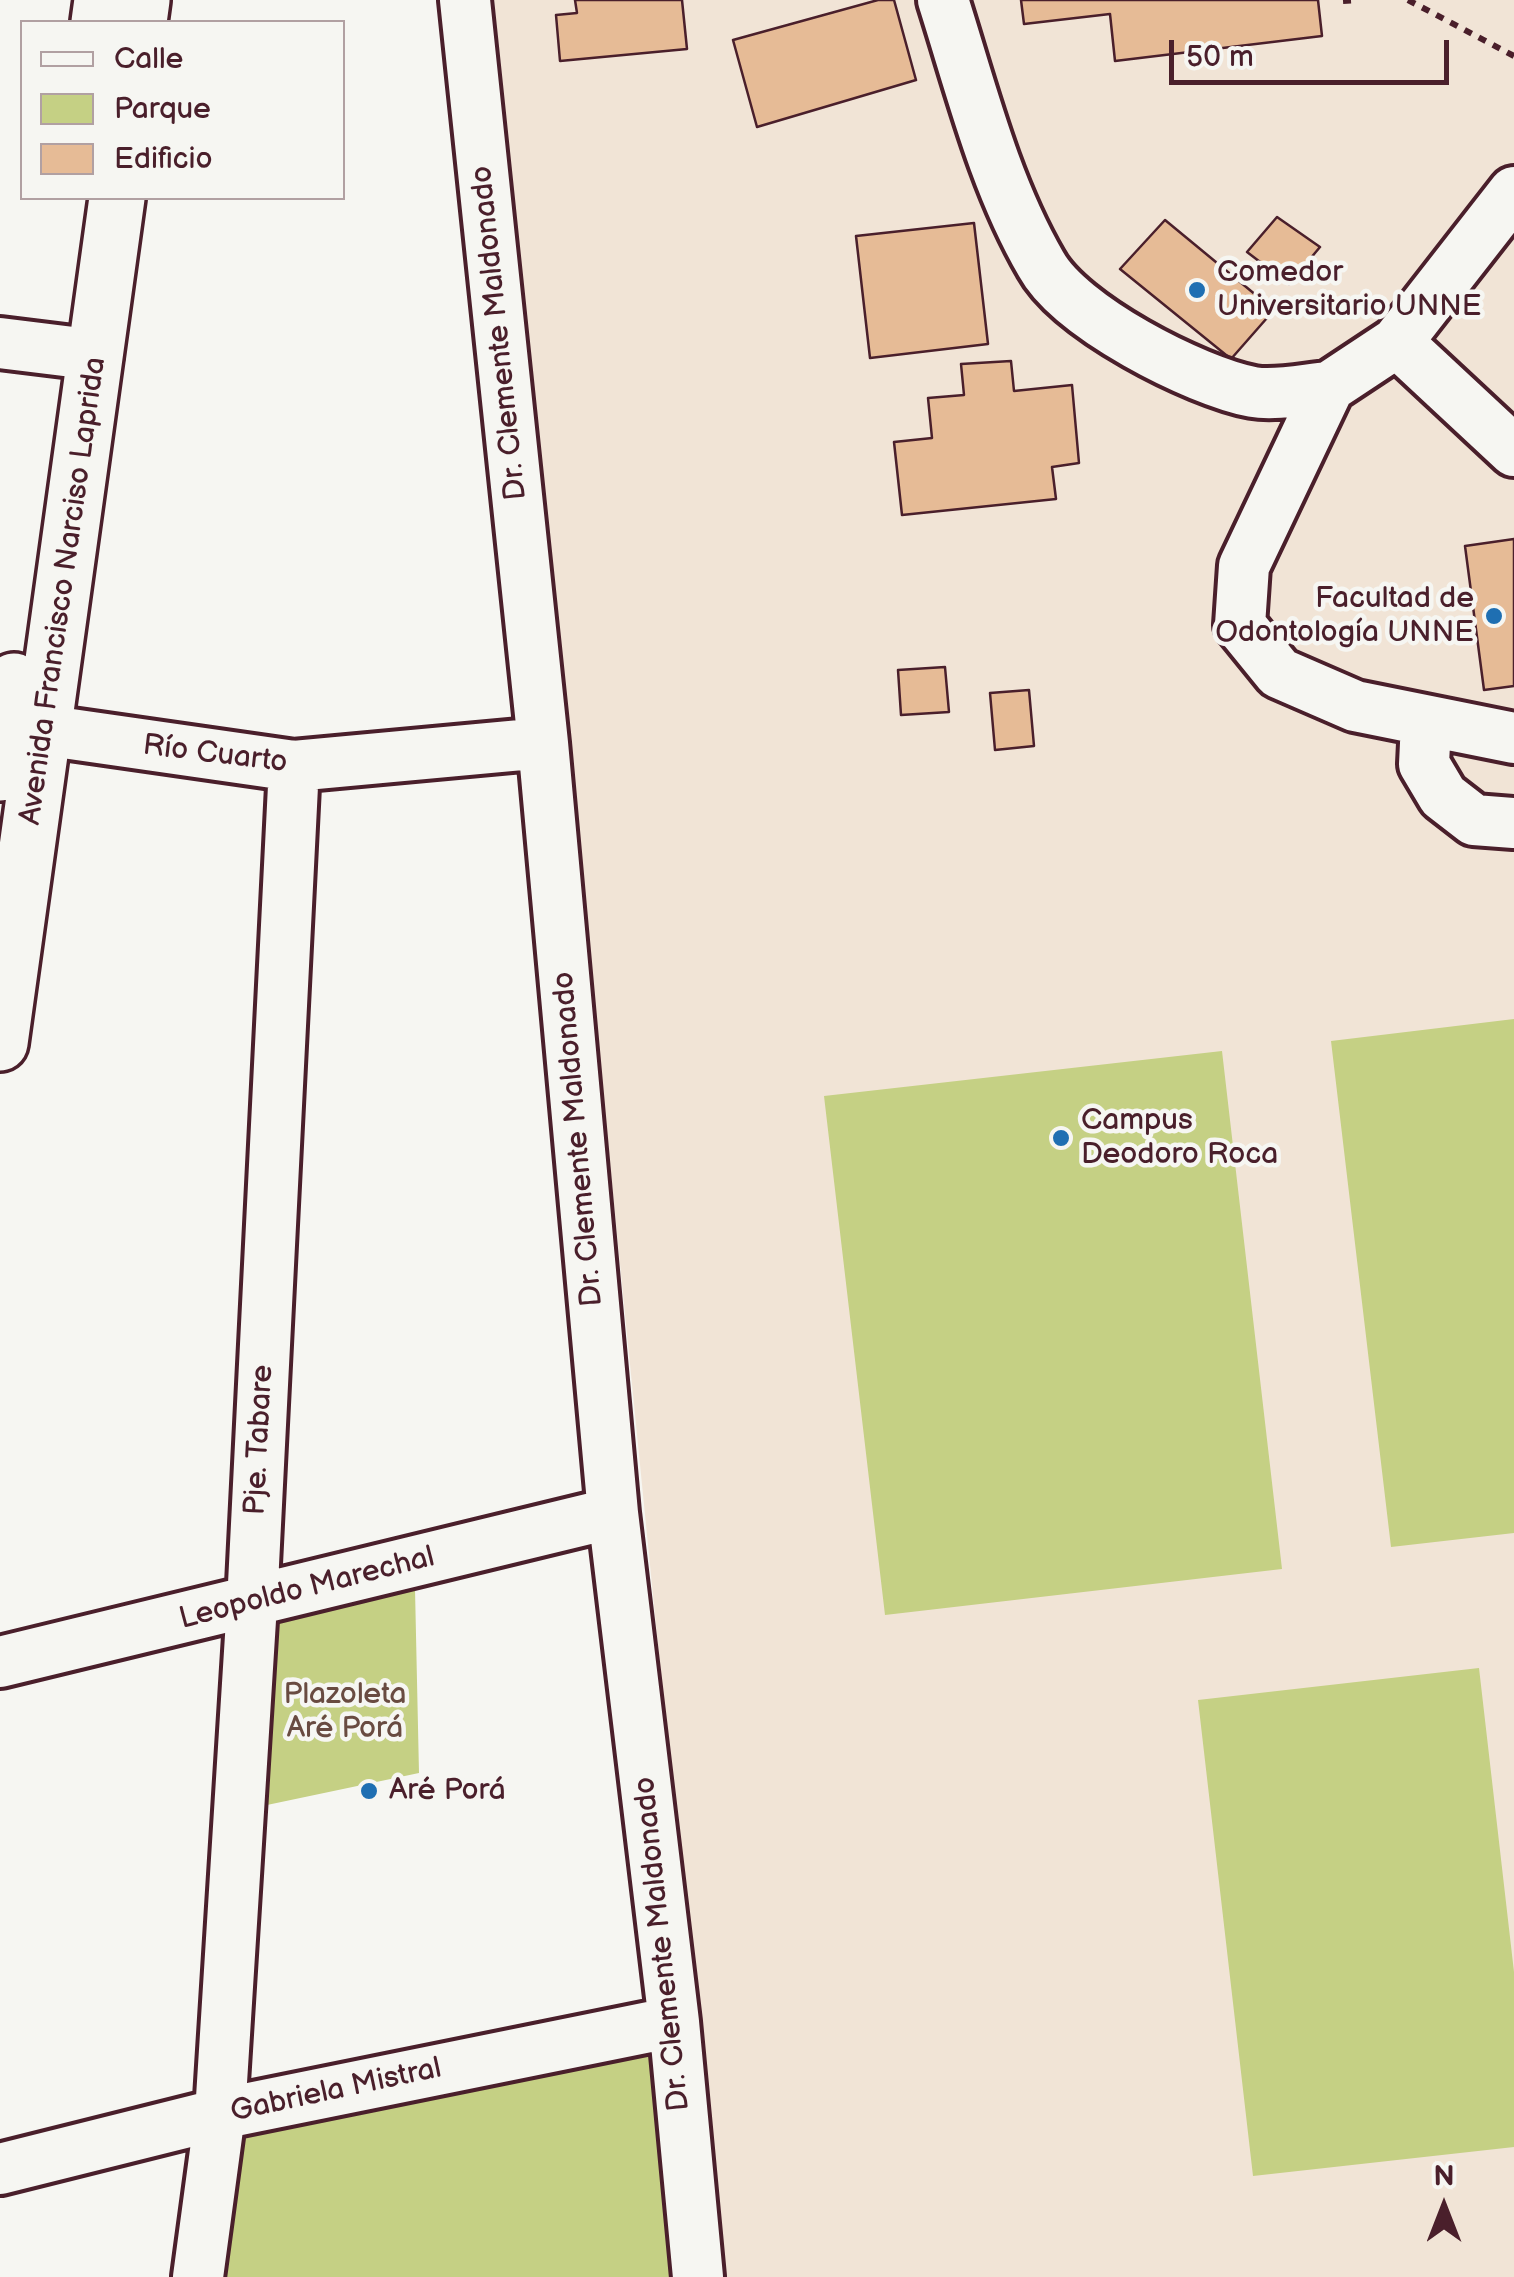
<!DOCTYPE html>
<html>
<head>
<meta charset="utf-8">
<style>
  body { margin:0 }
  #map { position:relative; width:1514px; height:2277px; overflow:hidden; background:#f6f6f2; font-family:"Balsamiq Sans",sans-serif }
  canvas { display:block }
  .legend { position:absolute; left:20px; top:20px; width:325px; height:180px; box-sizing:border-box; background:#f6f6f2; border:2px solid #b1a0a2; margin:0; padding:12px 18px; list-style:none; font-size:30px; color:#4a1f2b }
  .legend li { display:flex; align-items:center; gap:20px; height:50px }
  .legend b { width:50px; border:2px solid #b1a0a2 }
  .north { position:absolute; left:1394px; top:2157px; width:100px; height:100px; -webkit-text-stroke:8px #f6f6f2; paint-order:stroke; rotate:0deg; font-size:28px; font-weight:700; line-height:40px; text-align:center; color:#4a1f2b }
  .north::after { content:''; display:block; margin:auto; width:35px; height:45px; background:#4a1f2b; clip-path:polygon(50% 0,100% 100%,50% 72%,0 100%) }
  .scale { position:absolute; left:1169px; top:40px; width:280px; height:45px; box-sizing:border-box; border:5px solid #4a1f2b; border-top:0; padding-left:12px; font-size:30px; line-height:35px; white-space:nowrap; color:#4a1f2b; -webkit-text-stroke:8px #f6f6f2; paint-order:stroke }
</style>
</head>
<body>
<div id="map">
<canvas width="1514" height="2277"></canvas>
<ul class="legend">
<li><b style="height:12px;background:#f6f6f2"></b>Calle</li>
<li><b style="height:28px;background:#c5d084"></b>Parque</li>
<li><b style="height:28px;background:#e6bb96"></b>Edificio</li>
</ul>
<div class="north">N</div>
<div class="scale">50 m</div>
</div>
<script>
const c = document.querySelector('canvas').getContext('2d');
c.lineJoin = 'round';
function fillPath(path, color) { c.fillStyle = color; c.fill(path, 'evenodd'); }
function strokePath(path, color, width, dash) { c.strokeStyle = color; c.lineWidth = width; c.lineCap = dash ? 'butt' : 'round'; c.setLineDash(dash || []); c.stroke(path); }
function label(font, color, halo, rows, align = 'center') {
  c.font = font + ' "Balsamiq Sans",sans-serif'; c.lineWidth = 9; c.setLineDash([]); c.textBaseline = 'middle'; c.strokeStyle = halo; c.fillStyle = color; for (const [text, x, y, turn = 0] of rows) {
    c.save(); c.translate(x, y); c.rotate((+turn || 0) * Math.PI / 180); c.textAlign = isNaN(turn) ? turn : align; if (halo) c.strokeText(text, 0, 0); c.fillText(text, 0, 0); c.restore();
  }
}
const built = new Path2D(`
  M494,0H1514V2277H721Z`);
const green = new Path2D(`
  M1514,1019V1533L1391,1547L1331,1041Z
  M1222,1051L1282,1569L885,1615L824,1096Z
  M415,1589L419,1773L267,1805L276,1620Z
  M1479,1668L1514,1972V2147L1253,2176L1198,1700Z
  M674,2022L698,2277H198L220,2114Z`);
const building = new Path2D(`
  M575,0H682L687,49L560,61L556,15L577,13Z
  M878,0H894L916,80L757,127L733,40Z
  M1021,0H1318L1322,36L1115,61L1110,14L1024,24Z
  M1277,217L1320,247L1289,284L1247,252Z
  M1165,220L1274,310L1231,359L1120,269Z
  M974,223L988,344L870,358L856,236Z
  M1011,361L1014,391L1072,385L1079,463L1052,467L1056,499L902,515L894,442L932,438L928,398L964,395L961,364Z
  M1514,539V686L1484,690L1465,546Z
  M945,667L949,712L901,715L898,670Z
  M1029,690L1034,746L995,750L990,693Z`);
const path = new Path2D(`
  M1408,0L1514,56
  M1343,1L1357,0`);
const minor = new Path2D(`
  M465,0L543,743L613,1513L674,2022L698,2277
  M943,0C971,88 994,183 1041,264C1070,317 1195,381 1253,392C1276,396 1306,389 1329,387
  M1514,192L1397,342L1329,387L1244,566L1240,625L1279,673L1355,706L1514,738
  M1397,342L1514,451
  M0,343L97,355
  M1426,723L1424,764L1443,796L1474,820L1514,823
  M8,725L294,766L543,743
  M0,1662L613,1513
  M0,2169L220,2114L674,2022
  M198,2277L220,2114L252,1604L294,766`);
const major = new Path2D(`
  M99,22L102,0
  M139,22L142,0
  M0,773L14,681
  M0,1043L117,198`);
const markers = [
  [1197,290,10,"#1f6fb2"],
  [1494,616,10,"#1f6fb2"],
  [1061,1138,10,"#1f6fb2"],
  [369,1791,10,"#1f6fb2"]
];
const poiNames = [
  ["Comedor",1217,273],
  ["Universitario UNNE",1217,307],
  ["Facultad de",1474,599,"right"],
  ["Odontología UNNE",1474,633,"right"],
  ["Campus",1081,1121],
  ["Deodoro Roca",1081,1155],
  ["Aré Porá",389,1791]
];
const streetNames = [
  ["Dr. Clemente Maldonado",500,333,-96],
  ["Avenida Francisco Narciso Laprida",64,591,-82],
  ["Río Cuarto",215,755,7],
  ["Dr. Clemente Maldonado",579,1139,-95],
  ["Pje. Tabare",260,1440,-87],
  ["Leopoldo Marechal",307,1589,-14],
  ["Dr. Clemente Maldonado",663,1944,-96],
  ["Gabriela Mistral",336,2091,-12]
];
const parkNames = [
  ["Plazoleta",345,1695],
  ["Aré Porá",345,1729]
];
fillPath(built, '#f1e4d6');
fillPath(green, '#c5d084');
fillPath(building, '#e6bb96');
strokePath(building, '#4a1f2b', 2.5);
strokePath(minor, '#4a1f2b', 58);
strokePath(major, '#4a1f2b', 62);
strokePath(path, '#4a1f2b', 6, [8, 8]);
strokePath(minor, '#f6f6f2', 50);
strokePath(major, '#f6f6f2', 55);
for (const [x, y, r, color] of markers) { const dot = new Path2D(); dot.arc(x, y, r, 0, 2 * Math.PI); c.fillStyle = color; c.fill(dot); strokePath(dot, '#f6f6f2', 4); }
label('30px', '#4a1f2b', '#f6f6f2', poiNames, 'left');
label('30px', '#4a1f2b', '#f6f6f2', streetNames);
label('30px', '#694b41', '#f6f6f2', parkNames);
</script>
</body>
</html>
